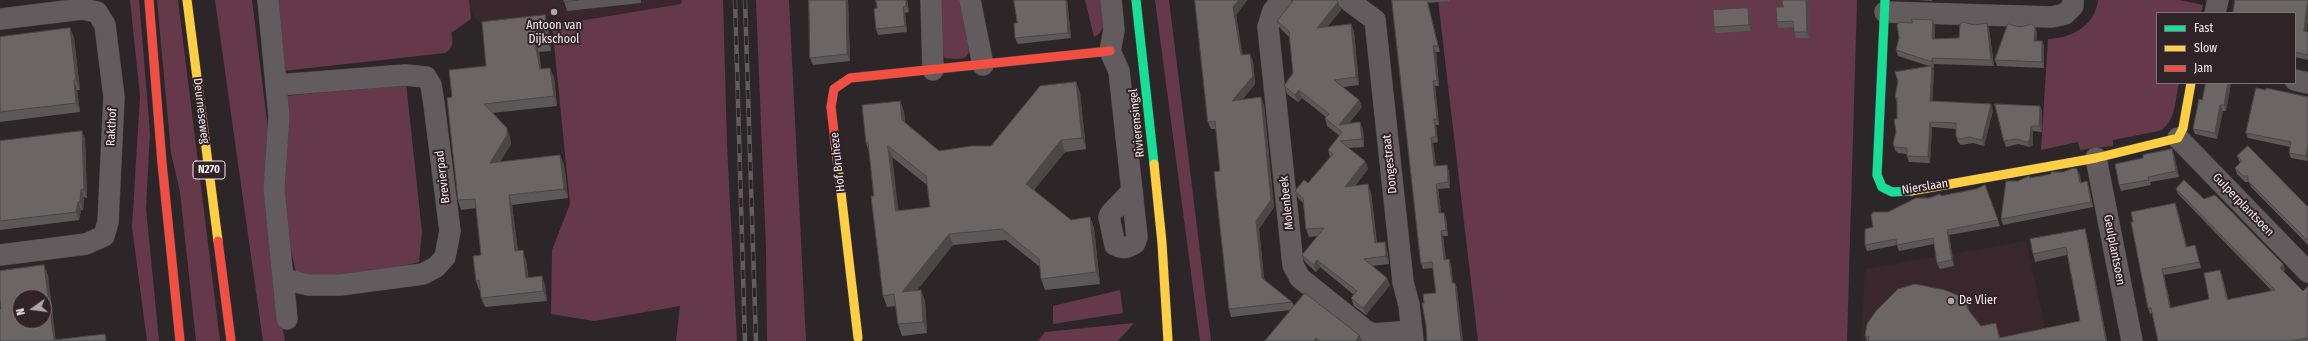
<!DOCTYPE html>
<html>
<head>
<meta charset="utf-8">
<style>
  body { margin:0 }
  #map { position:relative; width:2308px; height:341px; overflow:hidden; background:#2d2628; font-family:"Fira Sans Condensed",sans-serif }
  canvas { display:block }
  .legend { position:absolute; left:2156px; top:12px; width:140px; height:72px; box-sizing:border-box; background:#302327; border:1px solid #7f7377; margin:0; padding:5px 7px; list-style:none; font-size:12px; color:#f6ecef }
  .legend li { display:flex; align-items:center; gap:8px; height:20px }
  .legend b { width:20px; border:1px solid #7f7377 }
  .north { position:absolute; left:12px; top:289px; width:40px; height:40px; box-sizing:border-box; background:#302327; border:1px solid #7f7377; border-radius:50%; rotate:256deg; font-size:11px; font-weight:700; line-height:16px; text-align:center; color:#f6ecef }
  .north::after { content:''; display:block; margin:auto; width:14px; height:18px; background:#b0a7a9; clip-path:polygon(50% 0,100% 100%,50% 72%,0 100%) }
</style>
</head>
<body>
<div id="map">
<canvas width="2308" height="341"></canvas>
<ul class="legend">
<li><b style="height:5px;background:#16e098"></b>Fast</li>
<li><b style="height:5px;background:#ffcf43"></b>Slow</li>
<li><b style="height:5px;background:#f24e42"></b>Jam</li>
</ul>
<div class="north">N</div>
</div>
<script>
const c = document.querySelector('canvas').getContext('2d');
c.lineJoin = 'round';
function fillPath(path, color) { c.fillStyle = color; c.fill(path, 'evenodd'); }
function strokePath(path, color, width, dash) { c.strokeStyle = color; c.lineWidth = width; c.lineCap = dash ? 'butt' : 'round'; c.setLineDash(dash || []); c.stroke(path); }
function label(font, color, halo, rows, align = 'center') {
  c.font = font + ' "Fira Sans Condensed",sans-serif'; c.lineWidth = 4; c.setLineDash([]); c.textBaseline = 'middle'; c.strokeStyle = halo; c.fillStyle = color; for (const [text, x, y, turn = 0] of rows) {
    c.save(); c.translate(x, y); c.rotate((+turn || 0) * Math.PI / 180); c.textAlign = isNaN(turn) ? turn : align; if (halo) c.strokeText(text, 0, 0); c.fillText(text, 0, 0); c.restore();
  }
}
const built = new Path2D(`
  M467,0H686V6L560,22L559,15L483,27L469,10Z
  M2026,241L2046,332L2010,341H1861L1865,269Z`);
const green = new Path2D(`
  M130,0H139L150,133L146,208L159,341H147L132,227L140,96Z
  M157,0H178L220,341H196L180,192L171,153Z
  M215,0H252L267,121L273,276L285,341H263Z
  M273,0H469L471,19L451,33C454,41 453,49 445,53L283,71Z
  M682,0H723L727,145L737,341H676L680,306L594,321L551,314L552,250L570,204L552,24L567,23L681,4Z
  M756,0H789L806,341H767L766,248Z
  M939,0H962C964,11 977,53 964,58C959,60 950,58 945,58L940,52Z
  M1085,0H1101C1102,13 1109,30 1094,37Z
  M1155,0H1169L1211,341H1200Z
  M1438,0H1857L1847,341H1478Z
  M2098,0H2179L2203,5L2201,13H2157V83H2179C2175,99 2176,124 2159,131L2113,140V146L2080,150L2078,142L2041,150L2048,39C2072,38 2095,26 2098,0Z
  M406,83L422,232L419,262L300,291L280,200L287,96Z
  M1120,290L1123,313L1053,324V306Z
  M1134,323L1118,341H1038L1045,332Z`);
const street = new Path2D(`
  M268,0L279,116L274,189L287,319
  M931,0L933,70
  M970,0L983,65
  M1111,0L1114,30L1110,51L1119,71L1137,237L1135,243C1128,248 1123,249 1115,245L1109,217L1111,213L1132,191
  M1282,0L1273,11L1268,27L1293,265L1300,278L1365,330L1373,334L1412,331
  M1348,0L1375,20L1403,282L1409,305L1413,341
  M1885,12L2052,17L2065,14L2073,6V0
  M2215,13L2218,0
  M0,19L82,9L97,12L105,25L114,97L108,222L104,236L86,244L0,255
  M2295,80L2308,83
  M278,85L405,75L426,77L431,85L434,104L450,231L445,257L436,267L423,274L340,285H309L283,279
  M2178,138L2308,272
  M2096,158L2132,341`);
const fast = new Path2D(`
  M1136,0L1154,164
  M1885,0L1877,175L1882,187L1892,192L1911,191`);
const slow = new Path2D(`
  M187,0L218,241
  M835,141L858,338
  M1154,164L1162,243L1168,341
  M1911,191L2096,158L2178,138L2183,128L2191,83`);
const jam = new Path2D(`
  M149,0L162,163L180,341
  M835,141L831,107L834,89L850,78L1110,51
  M218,241L231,341`);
const rail = new Path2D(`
  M735,0L745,341
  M745,0L756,341`);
const wall = new Path2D(`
  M564,0H641V3L567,11Z
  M848,0L850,61L813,65L810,58Z
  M907,0L909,12L905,13L907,32L878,35L876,29L877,8Z
  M1014,0H1067L1071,38L1018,44L1015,38L1017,23Z
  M1195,0H1247L1236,15L1242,55L1253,61L1255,84L1242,100L1264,105L1274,207L1259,229L1264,280L1292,302L1294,306L1359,335L1362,341H1265L1291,310L1231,317L1229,309L1220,171L1216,129H1211L1208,122Z
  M1290,0H1336L1341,10L1327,27L1351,24L1354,32L1359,85L1343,87L1359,100L1362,107L1349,123L1360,122L1363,130L1364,147L1349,148L1365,161L1368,169L1355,186L1371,192L1377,243L1385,242L1387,250L1389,264L1372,266L1387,278L1390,285L1366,315L1354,306L1351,298L1354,295L1320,267L1316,272L1305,262L1302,255L1317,236L1309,237L1306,229L1303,203L1298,198L1295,191L1308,183L1330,157L1328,150L1340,136L1327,126L1325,118L1326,117L1302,98L1298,102L1287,94L1284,86L1293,73L1289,37L1280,28L1277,21L1291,4Z
  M1392,0H1449V1L1428,3L1440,52H1436L1439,86H1435L1439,125H1436L1438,142L1433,143L1436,166L1447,165L1449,171L1450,188L1438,189L1441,213H1444L1446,218L1448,236H1443L1446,260L1449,259L1451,265L1453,283L1457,288L1426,325L1424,303L1436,293L1433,268L1423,269L1421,263Z
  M1808,0L1809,38H1796L1794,32V27L1779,28L1777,22L1783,7Z
  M1917,0H1932V1Z
  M2308,0V19L2306,32H2308V60L2295,57V13Z
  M1750,14L1751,31L1716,33L1714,27Z
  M545,15L548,25L551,51L539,52L541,69L554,77L557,106L492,113L510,138L511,144L500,162L560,155L564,165L568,198L512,205L518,251L526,260L528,277L545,285L547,301L485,307L481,298V290H479L476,281L481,255L476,208L461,210L458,200L452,97L486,66Z
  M1987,23L1989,29L1994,66L1934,64V68L1932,67L1934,71L1932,101L1993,110L1984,146L1973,143L1961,145L1958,142L1956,136V129L1932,127L1930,163L1909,162L1907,156V154L1898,153L1895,150L1893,144L1896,132L1897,119V103L1895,97L1929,66L1898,56L1896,50L1899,38L1935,26V39L1959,38L1975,25Z
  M2020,27H2035L2037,33L2036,41H2042L2044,47V68L1997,66L1995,60Z
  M70,28L74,38L80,90H77L80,112L0,122V37Z
  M1076,82L1080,93L1086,149L1065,152L1034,190L1071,220L1090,217L1094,228L1100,284L1045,290L1041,279L1040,267L1006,240L953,245L917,290H921L925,301L927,333L902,336L898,324L896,306L887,307L883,296L869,152L866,143L900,101L904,112L905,123L939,151L991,146ZM892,157L927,185L930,207L898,211Z
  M2206,83H2231L2226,111H2223L2217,139L2195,134L2193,129L2202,100Z
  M2266,90L2308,97V161L2291,158L2289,153L2290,147L2248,138L2246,133Z
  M2040,106L2042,111V132L2033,131V145L2030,147L2018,144L2006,147L2004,141Z
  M82,131L85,139L87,198L84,197L83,210H81L79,220L0,230V141Z
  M2172,149L2174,155L2179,177L2150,182L2151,185L2121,191L2119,185L2143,158Z
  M2237,156L2308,207V245L2251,187L2249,182H2245L2237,174L2235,168L2240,163Z
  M2080,175L2081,182L2089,187L2093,207L2003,225L2001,219L2018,181Z
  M1985,185L2000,226L1949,235L1954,266L1940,269L1937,263L1934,244L1899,251L1897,245L1867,251L1865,245L1873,227L1888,212L1929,198L1976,189Z
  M2176,189L2204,199L2283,264L2285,270L2283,272L2303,291L2308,286V341H2158L2153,313L2150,314L2148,308L2133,222L2175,203L2177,208L2187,247L2195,245L2197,251L2201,268L2164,275L2171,308L2209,299L2220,270L2222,275L2228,299L2272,291L2178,194Z
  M2085,229L2087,236L2107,341H1867L1865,336L1970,312L1981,326L1998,330L2000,338L2080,321L2067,255L2035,262L2033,254Z`);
const shadedWall = new Path2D(`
  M846,0H848L850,61L847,54Z
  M906,0H907L909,12L906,6Z
  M1066,0H1067L1071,38L1068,33Z
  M1239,0H1247L1236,15L1244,62L1241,55L1233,7Z
  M1427,0L1428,3L1440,52L1438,46Z
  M1806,0H1808L1809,38L1807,32Z
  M1338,2L1341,10L1320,36L1317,28Z
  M2307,4L2308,7V19L2306,37L2304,31Z
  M903,7L905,13L907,32L905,26Z
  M1748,8L1750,14L1751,31L1749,25Z
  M545,15L548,25L551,51L548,41Z
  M1933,20L1935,26V44L1932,39Z
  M1987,23L1989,29L1994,66L1991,60Z
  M1351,24L1354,32L1359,85L1356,77Z
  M2035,27L2037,33L2036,47L2034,41Z
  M70,28L74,38L80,90L76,80Z
  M2042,41L2044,47V68L2042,62Z
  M535,43L539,52L543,79L540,69Z
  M1433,46L1436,52L1439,86L1437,80Z
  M1250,54L1253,61L1255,84L1235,108L1232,101Z
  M1932,58L1934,64V68L1932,62Z
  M1932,66L1934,71L1932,107L1930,101Z
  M550,68L554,77L557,106L554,96Z
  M74,80L77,90L80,112L76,103Z
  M1433,81L1435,86L1439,125L1437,119Z
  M1076,82L1080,93L1086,149L1082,138Z
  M2228,83H2231L2226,111L2224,105Z
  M1299,90L1302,98L1298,102L1295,95Z
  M1261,97L1264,105L1274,207L1259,229L1265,286L1262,278L1256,221Z
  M1359,100L1362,107L1342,132L1339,125Z
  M900,101L904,112L906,132L902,120Z
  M1991,104L1993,110L1984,146L1982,140Z
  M2220,105L2223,111L2217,139L2215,133Z
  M2040,106L2042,111V132L2039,126Z
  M1434,119L1436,125L1438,142L1436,137Z
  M1360,122L1363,130L1364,147L1362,139Z
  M1930,122L1932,127L1930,163L1928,157Z
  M2031,126L2033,131V145L2030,147L2027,142Z
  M507,128L510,138L511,144L493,173L490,163Z
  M82,131L85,139L87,198L84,190Z
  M1431,137L1433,143L1437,172L1434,166Z
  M1061,140L1065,152L1030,195L1026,184Z
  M2308,145V161L2306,156Z
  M888,146L892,157L900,222L896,211Z
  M2172,149L2174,155L2179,177L2176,171Z
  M560,155L564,165L568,198L564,189Z
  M1365,161L1368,169L1348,194L1345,187Z
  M1447,165L1449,171L1450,188L1448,182Z
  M2077,169L2080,175L2082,188L2080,183Z
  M2087,181L2089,187L2093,207L2091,202Z
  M1368,184L1371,192L1377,250L1375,243Z
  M1436,184L1438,189L1442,219L1439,213Z
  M81,189L84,197L83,210L80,202Z
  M509,195L512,205L519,261L515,251Z
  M78,202L81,210L79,220L76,212Z
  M2175,203L2177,208L2188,253L2186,247Z
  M1444,213L1446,218L1448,236L1446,230Z
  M1090,217L1094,228L1100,284L1096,272Z
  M2085,229L2087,236L2107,341H2106Z
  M1947,230L1949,235L1954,266L1952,260Z
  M1441,231L1443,236L1446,266L1444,260Z
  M949,234L953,245L907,303L902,292Z
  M1385,242L1387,250L1389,264L1386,256Z
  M2195,245L2197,251L2201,268L2199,262Z
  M523,250L526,260L530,287L526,278Z
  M1449,259L1451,265L1454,289L1452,283Z
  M1317,260L1320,267L1316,272L1314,265Z
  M2283,264L2285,270L2282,273L2280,268Z
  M44,265L48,275L56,341H54Z
  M2162,269L2164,275L2172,313L2170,308Z
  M2220,270L2222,275L2229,305L2227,300Z
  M542,276L545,285L547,301L543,291Z
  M1387,278L1390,285L1366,315L1363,308Z
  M1455,283L1457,288L1463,341H1461Z
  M921,290L925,301L927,333L923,322Z
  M1968,305L1970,312L1968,314L1966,307Z
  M1996,323L1998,330L2001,341L1999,338Z
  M1359,335L1362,341H1356Z
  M1316,338L1317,341H1313L1314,339Z`);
const building = new Path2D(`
  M564,0H579L564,2Z
  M809,0H846L847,54L810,58Z
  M876,0H906V6L903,7L905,26L876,29L874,9L877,8Z
  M1014,0H1066L1068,33L1015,38L1014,23H1017Z
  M1195,0H1239L1233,7L1241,55L1250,54L1253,76L1232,101L1261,97L1271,200L1256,221L1262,278L1292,302L1229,309L1214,172L1220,171L1215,121L1208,122Z
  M1291,0H1336L1338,2L1317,28L1351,24L1356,77L1334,80L1359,100L1339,125L1360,122L1362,139L1340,141L1365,161L1345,187L1368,184L1375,243L1385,242L1386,256L1364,259L1387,278L1363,308L1351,298L1357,291L1317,260L1314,265L1302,255L1324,228L1306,229L1303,198L1295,191L1304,180L1308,183L1333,154L1328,150L1342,132L1325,118L1329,114L1299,90L1295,95L1284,86L1293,73L1289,31L1277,21L1293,1Z
  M1392,0H1427L1438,46H1433L1437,80L1433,81L1437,119H1434L1436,137H1431L1434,166L1447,165L1448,182L1436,184L1439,213H1444L1446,230L1441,231L1444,260L1449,259L1452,283H1455L1461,341H1427L1426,325L1422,303H1424L1423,294L1436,293L1432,262L1421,263Z
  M1782,0H1806L1807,32H1794L1793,21L1777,22L1776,7H1783Z
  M2235,0H2308V4H2307L2304,31L2308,32V55L2295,52V13H2233Z
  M1748,8L1749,25L1714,27L1713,10Z
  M545,15L548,41L535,43L540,69L550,68L554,96L484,104L507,128V135L490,163L560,155L564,189L509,195L515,251L523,250L526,278L542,276L543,291L481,298L479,280L476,281L473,256L481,255L475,199L458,200L447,98L452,97L449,70L486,66L482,22Z
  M1912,19L1933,20L1932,39L1959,38L1960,24L1963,22L1975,25L1987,23L1991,60L1932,58V62L1896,50L1899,38L1897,25L1900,22L1912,23Z
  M2008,24L2020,27L2032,24L2035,27L2034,41H2042V62L1995,60Z
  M70,28L76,80H74L76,103L0,112V37Z
  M1932,66L1930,101L1991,104L1982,140L1970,137L1959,139L1956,136V123L1930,122L1928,157L1907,156V148L1895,147L1893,144L1896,132L1894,119H1897V98L1895,97L1898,81L1895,72Z
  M1076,82L1082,138L1061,140L1026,184L1071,220L1090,217L1096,272L1041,279L1039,259L1002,229L949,234L902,292L921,290L923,322L898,324L894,294L883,296L871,196H874L868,142L866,143L862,105L900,101L902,120L939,151L971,146H991L1040,86ZM888,146L926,176L930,207L896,211Z
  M2206,83H2228L2224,105H2220L2215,133L2193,129L2199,99L2202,100Z
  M2256,88L2266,90V88L2308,97V145L2306,156L2289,153L2291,142L2246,133Z
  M1995,104L2040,106L2039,126H2031L2030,139L2027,142L2016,139L2004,141Z
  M82,131L84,190L81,189L80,202H78L76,212L0,221V141Z
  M2248,146L2308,207V239L2307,240L2248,181V176H2243L2235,168L2242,161L2237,156Z
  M2172,149L2176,171L2148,177L2149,180L2119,185L2115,164L2143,158V155Z
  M2074,168L2077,169L2080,183L2087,181L2091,202L2001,219L2006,181H2018L2029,176L2030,178L2051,174V172H2063Z
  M2184,180L2204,199L2215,195L2283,264L2280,268L2303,291L2308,286V338L2290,341H2158L2151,308H2148L2131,222H2133L2131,212L2175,203L2186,247L2195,245L2199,262L2162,269L2170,308L2209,299L2204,273L2220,270L2227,300L2275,290L2176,189Z
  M1985,185L1998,220L1947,230L1952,260L1937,263L1933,238L1897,245L1896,239L1865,245V229L1873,227L1871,215L1873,212H1888L1916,198H1929L1940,194L1941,196L1976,189Z
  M2085,229L2106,341H1868L1869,337L1865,336L1867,324L1876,311L1898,289L1915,284L1945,290L1959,296L1968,305L1966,307L1981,326L1996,323L1999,338L2080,321L2066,247L2033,254L2030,239Z
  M44,265L54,340L105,334L106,341H0V309H1L0,300V271ZM20,297H44V321H20Z
  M1305,293L1359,335L1356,341H1320L1316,338L1313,341H1265Z`);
const markers = [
  [554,12,4,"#b0a7a9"],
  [1951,301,4,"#b0a7a9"]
];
const shields = [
  [209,170,32]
];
const shieldNames = [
  ["N270",209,170]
];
const poiNames = [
  ["Antoon van",554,26],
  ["Dijkschool",554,40],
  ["De Vlier",1959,301,"left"]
];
const streetNames = [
  ["Deurneseweg",201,111,83],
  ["Rivierensingel",1137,123,-96],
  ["Rakthof",112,127,-87],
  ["Hof Bruheze",838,162,-96],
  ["Dongestraat",1390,164,-96],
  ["Brevierpad",443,177,-97],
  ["Nierslaan",1925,187,-9],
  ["Molenbeek",1287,203,-96],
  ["Gulperplantsoen",2243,205,46],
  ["Geulplantsoen",2114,250,79]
];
fillPath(built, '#39272d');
fillPath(green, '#65394a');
strokePath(street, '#4a4445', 22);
strokePath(fast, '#4a4445', 10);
strokePath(slow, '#4a4445', 10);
strokePath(jam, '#4a4445', 10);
strokePath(street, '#625c5e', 21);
strokePath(fast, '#16e098', 9);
strokePath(slow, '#ffcf43', 9);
strokePath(jam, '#f24e42', 9);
strokePath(rail, '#615c5e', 4.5);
strokePath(rail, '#302327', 3, [9]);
fillPath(wall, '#5c5758');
fillPath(shadedWall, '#4b4747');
fillPath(building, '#6b6566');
strokePath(building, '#4b4747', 1);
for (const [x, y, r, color] of markers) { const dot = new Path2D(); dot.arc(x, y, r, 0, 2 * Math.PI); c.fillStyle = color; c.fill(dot); strokePath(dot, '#302327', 1.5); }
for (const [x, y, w] of shields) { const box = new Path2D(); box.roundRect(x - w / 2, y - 9, w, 18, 3); c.fillStyle = '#302327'; c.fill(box); strokePath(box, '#f6ecef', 1); }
label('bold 11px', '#f6ecef', null, shieldNames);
label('12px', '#f6ecef', '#302327', poiNames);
label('12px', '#f6ecef', '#302327', streetNames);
</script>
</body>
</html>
